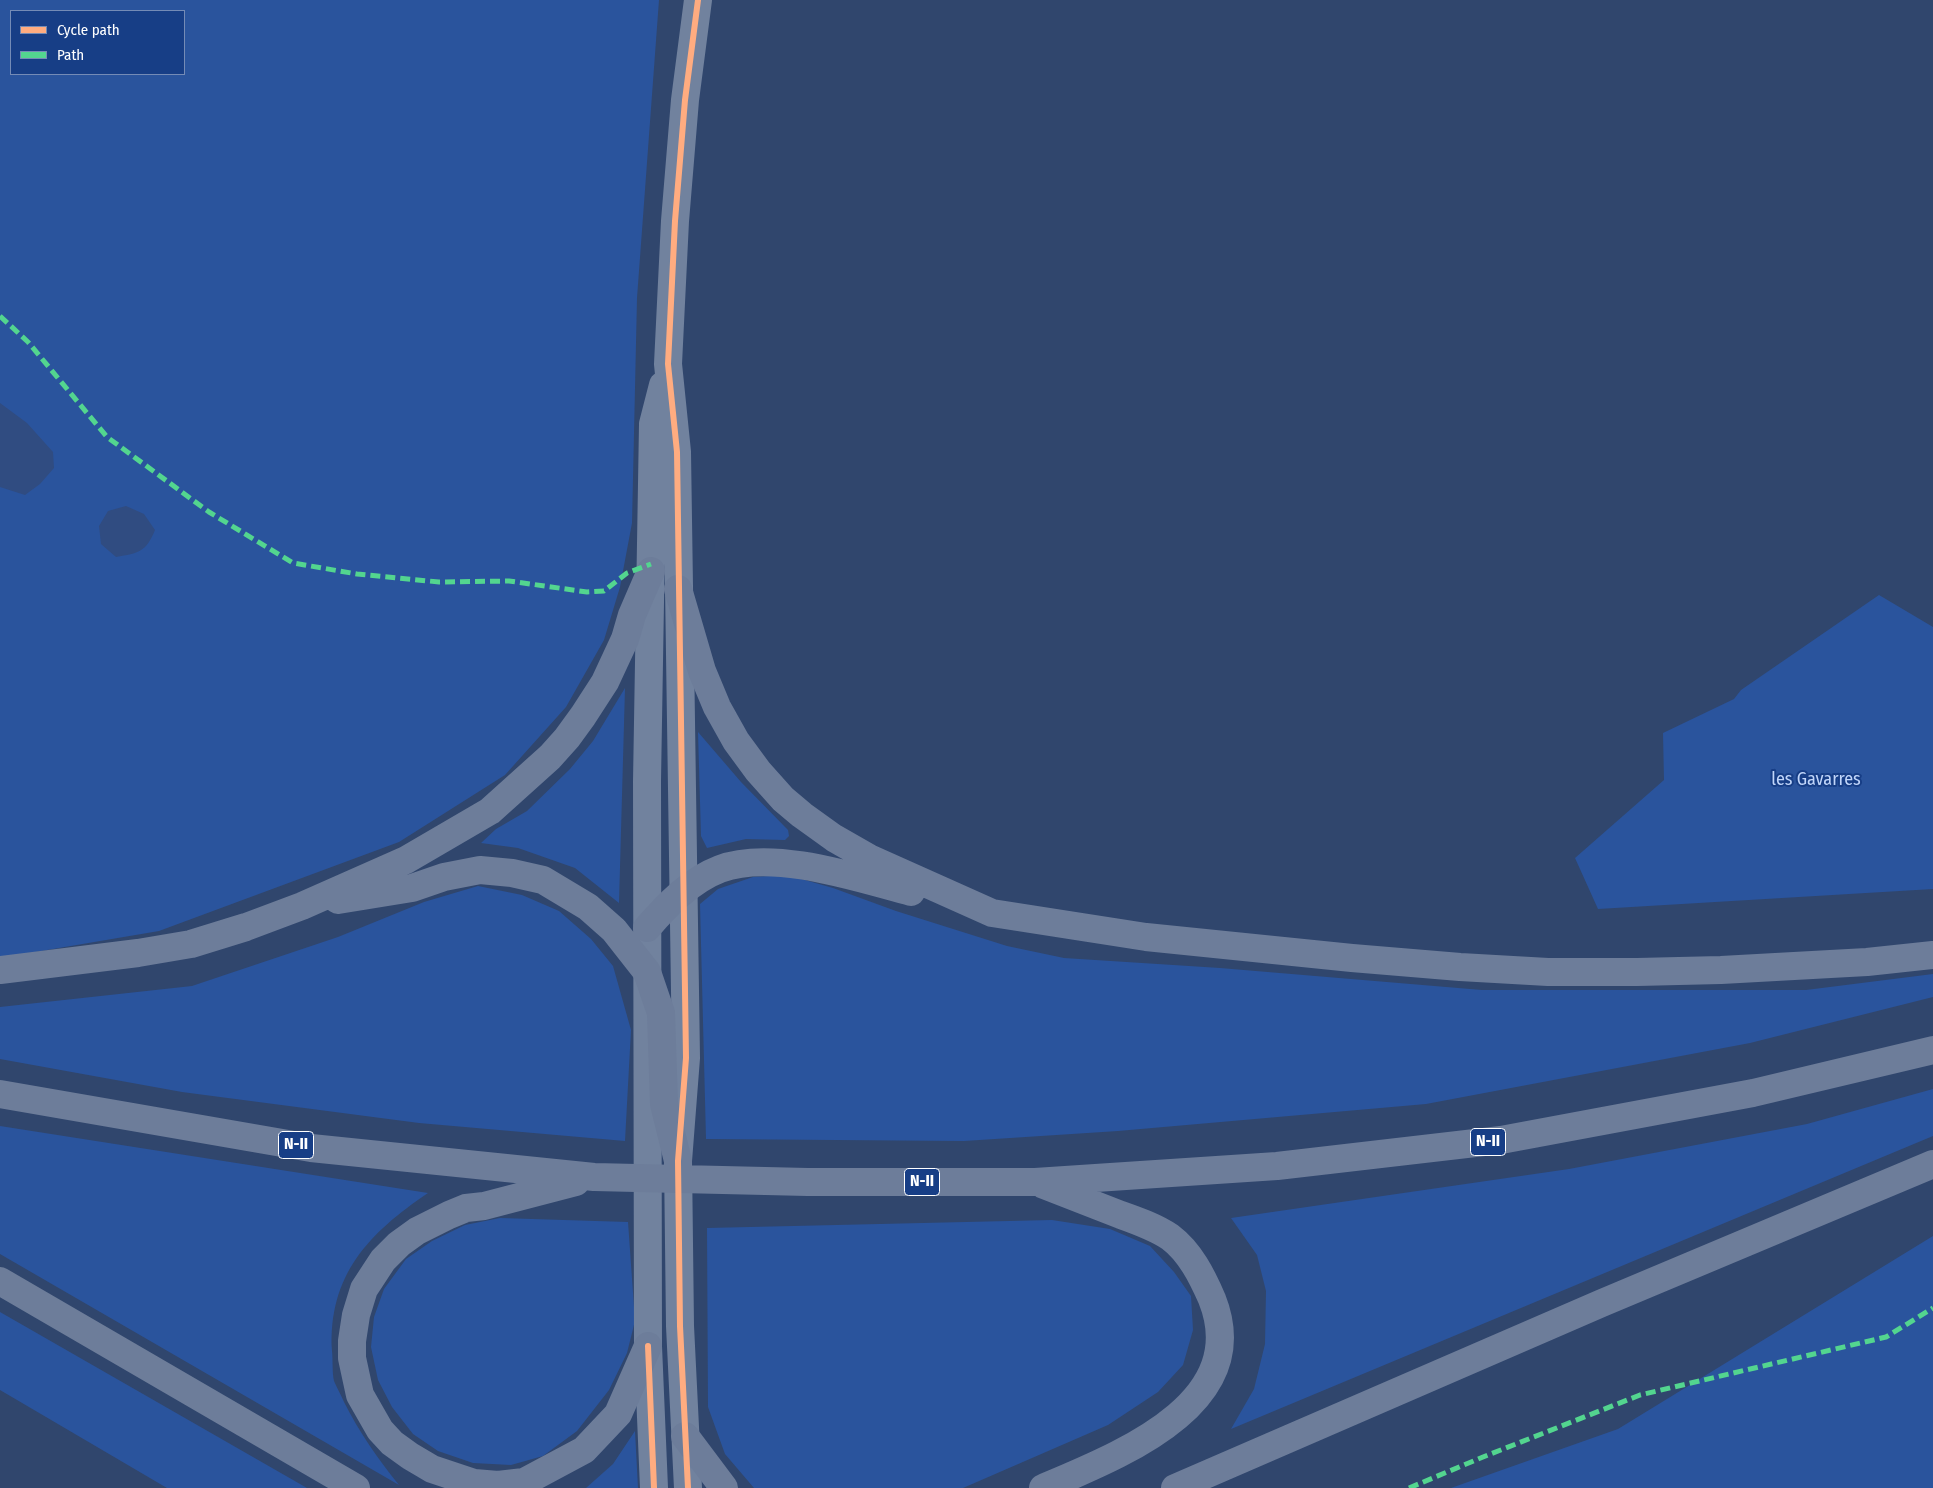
<!DOCTYPE html>
<html>
<head>
<meta charset="utf-8">
<style>
  body { margin:0 }
  #map { position:relative; width:1933px; height:1488px; overflow:hidden; background:#30466d; font-family:"Fira Sans Condensed",sans-serif }
  canvas { display:block }
  .legend { position:absolute; left:10px; top:10px; width:175px; height:65px; box-sizing:border-box; background:#173e86; border:1px solid #748bb6; margin:0; padding:6px 9px; list-style:none; font-size:15px; color:#fff }
  .legend li { display:flex; align-items:center; gap:10px; height:25px }
  .legend b { width:25px; border:1px solid #748bb6 }
</style>
</head>
<body>
<div id="map">
<canvas width="1933" height="1488"></canvas>
<ul class="legend">
<li><b style="height:6px;background:#ffac80"></b>Cycle path</li>
<li><b style="height:6px;background:#53d58f"></b>Path</li>
</ul>
</div>
<script>
const c = document.querySelector('canvas').getContext('2d');
c.lineJoin = 'round';
function fillPath(path, color) { c.fillStyle = color; c.fill(path, 'evenodd'); }
function strokePath(path, color, width, dash) { c.strokeStyle = color; c.lineWidth = width; c.lineCap = dash ? 'butt' : 'round'; c.setLineDash(dash || []); c.stroke(path); }
function label(font, color, halo, rows, align = 'center') {
  c.font = font + ' "Fira Sans Condensed",sans-serif'; c.lineWidth = 4; c.setLineDash([]); c.textBaseline = 'middle'; c.strokeStyle = halo; c.fillStyle = color; for (const [text, x, y, turn = 0] of rows) {
    c.save(); c.translate(x, y); c.rotate((+turn || 0) * Math.PI / 180); c.textAlign = isNaN(turn) ? turn : align; if (halo) c.strokeText(text, 0, 0); c.fillText(text, 0, 0); c.restore();
  }
}
const green = new Path2D(`
  M0,0H659L637,298L632,523L620,587L604,640L566,707L505,775L399,842L159,931L0,958ZM11,11H184V74H11Z
  M1879,595L1933,627V889L1598,909L1575,858L1664,780L1663,733L1734,699L1741,690Z
  M625,688L619,903L575,868L518,848L481,843L496,829L527,811L570,769L593,741Z
  M698,732L741,782L788,830L789,836L785,840L746,839L707,848L701,836Z
  M787,875L833,888L896,911L1007,946L1064,958L1220,968L1482,990H1806L1933,974V997L1750,1043L1426,1104L1118,1131L964,1141L706,1139L700,904L718,889L753,877Z
  M478,886L522,895L559,911L591,939L613,966L631,1030L625,1141L419,1123L182,1092L0,1059V1007L192,986L338,937L424,902Z
  M1933,1089V1136L1231,1429L1254,1389L1265,1344L1266,1291L1257,1255L1231,1218L1569,1169L1807,1124Z
  M0,1126L428,1193C369,1233 328,1275 332,1351C333,1360 332,1372 334,1381C337,1388 341,1395 344,1402C359,1432 378,1459 399,1485L0,1254Z
  M500,1218L628,1222L635,1321L627,1353L609,1390L577,1431L543,1456L511,1465L473,1463L438,1451L413,1434L392,1407L378,1380L371,1347L374,1317L384,1289L406,1259L432,1241L465,1225Z
  M1052,1220L1110,1229L1150,1246L1174,1272L1191,1296L1193,1330L1183,1365L1158,1392L1108,1425L963,1488H754L725,1454L708,1407L707,1228Z
  M1933,1236V1488H1451L1618,1429Z
  M0,1312L307,1488H167L0,1390Z
  M635,1431L638,1488H586L613,1464Z`);
const water = new Path2D(`
  M0,403L27,423L53,452L54,468L40,484L25,495L0,487Z
  M126,506L144,514L155,530C146,552 139,553 116,557L101,544L99,526L108,511Z`);
const secondary = new Path2D(`
  M654,1488L648,1346L647,781L653,424L663,385
  M688,1488L680,1326L678,1161L686,1058L677,452L668,364L675,221L685,100L698,0`);
const highway = new Path2D(`
  M678,589L702,671L717,707L736,741L758,771L783,799L802,815L834,838L869,858L992,913L1146,937L1352,958L1460,967L1548,972H1637L1721,970L1867,962L1933,955
  M338,900L412,888L444,877L480,870L512,873L543,880L588,907L614,930L647,972L661,1013L664,1104L678,1161
  M647,928C667,905 691,880 720,869C773,849 858,878 911,892
  M0,970L138,953L191,944L246,927L302,906L406,860L490,811L550,757L567,738L583,716L605,682L625,639L632,615L651,571
  M0,1094L311,1148L594,1177L808,1182H1035L1277,1166L1501,1140L1753,1093L1933,1050
  M576,1182L484,1206L466,1208L449,1215L417,1231L399,1244L383,1260L364,1289L356,1315L352,1341V1358L360,1395L380,1430L392,1443L410,1456L432,1469L474,1483L498,1485L524,1482L584,1450L618,1414L648,1346
  M0,1281L356,1488
  M685,1436L724,1488
  M1043,1488C1117,1456 1254,1405 1212,1299C1202,1276 1190,1252 1170,1237C1155,1227 1138,1221 1121,1215C1095,1205 1070,1195 1044,1185
  M1175,1488L1602,1303L1933,1164`);
const quiet = new Path2D(`
  M0,316L28,342L107,437L209,512L293,563L357,574L439,582L509,581L587,592L604,591L627,573L651,564
  M1409,1488L1483,1457L1640,1395L1886,1337L1933,1308`);
const cycleway = new Path2D(`
  M648,1346L654,1488
  M688,1488L680,1326L678,1161L686,1058L677,452L668,364L675,221L685,100L698,0`);
const shields = [
  [1488,1142,35],
  [296,1145,35],
  [922,1182,35]
];
const shieldNames = [
  ["N-II",1488,1142],
  ["N-II",296,1145],
  ["N-II",922,1182]
];
const parkNames = [
  ["les Gavarres",1816,780]
];
fillPath(green, '#2a549d');
fillPath(water, '#304c81');
strokePath(secondary, '#71829e', 28);
strokePath(highway, '#6d7d9a', 28);
strokePath(quiet, '#53d58f', 5, [10, 5]);
strokePath(cycleway, '#ffac80', 6);
for (const [x, y, w] of shields) { const box = new Path2D(); box.roundRect(x - w / 2, y - 13.5, w, 27, 4); c.fillStyle = '#173e86'; c.fill(box); strokePath(box, '#fff', 1); }
label('bold 16px', '#fff', null, shieldNames);
label('18px', '#c1d6fa', '#173e86', parkNames);
</script>
</body>
</html>
